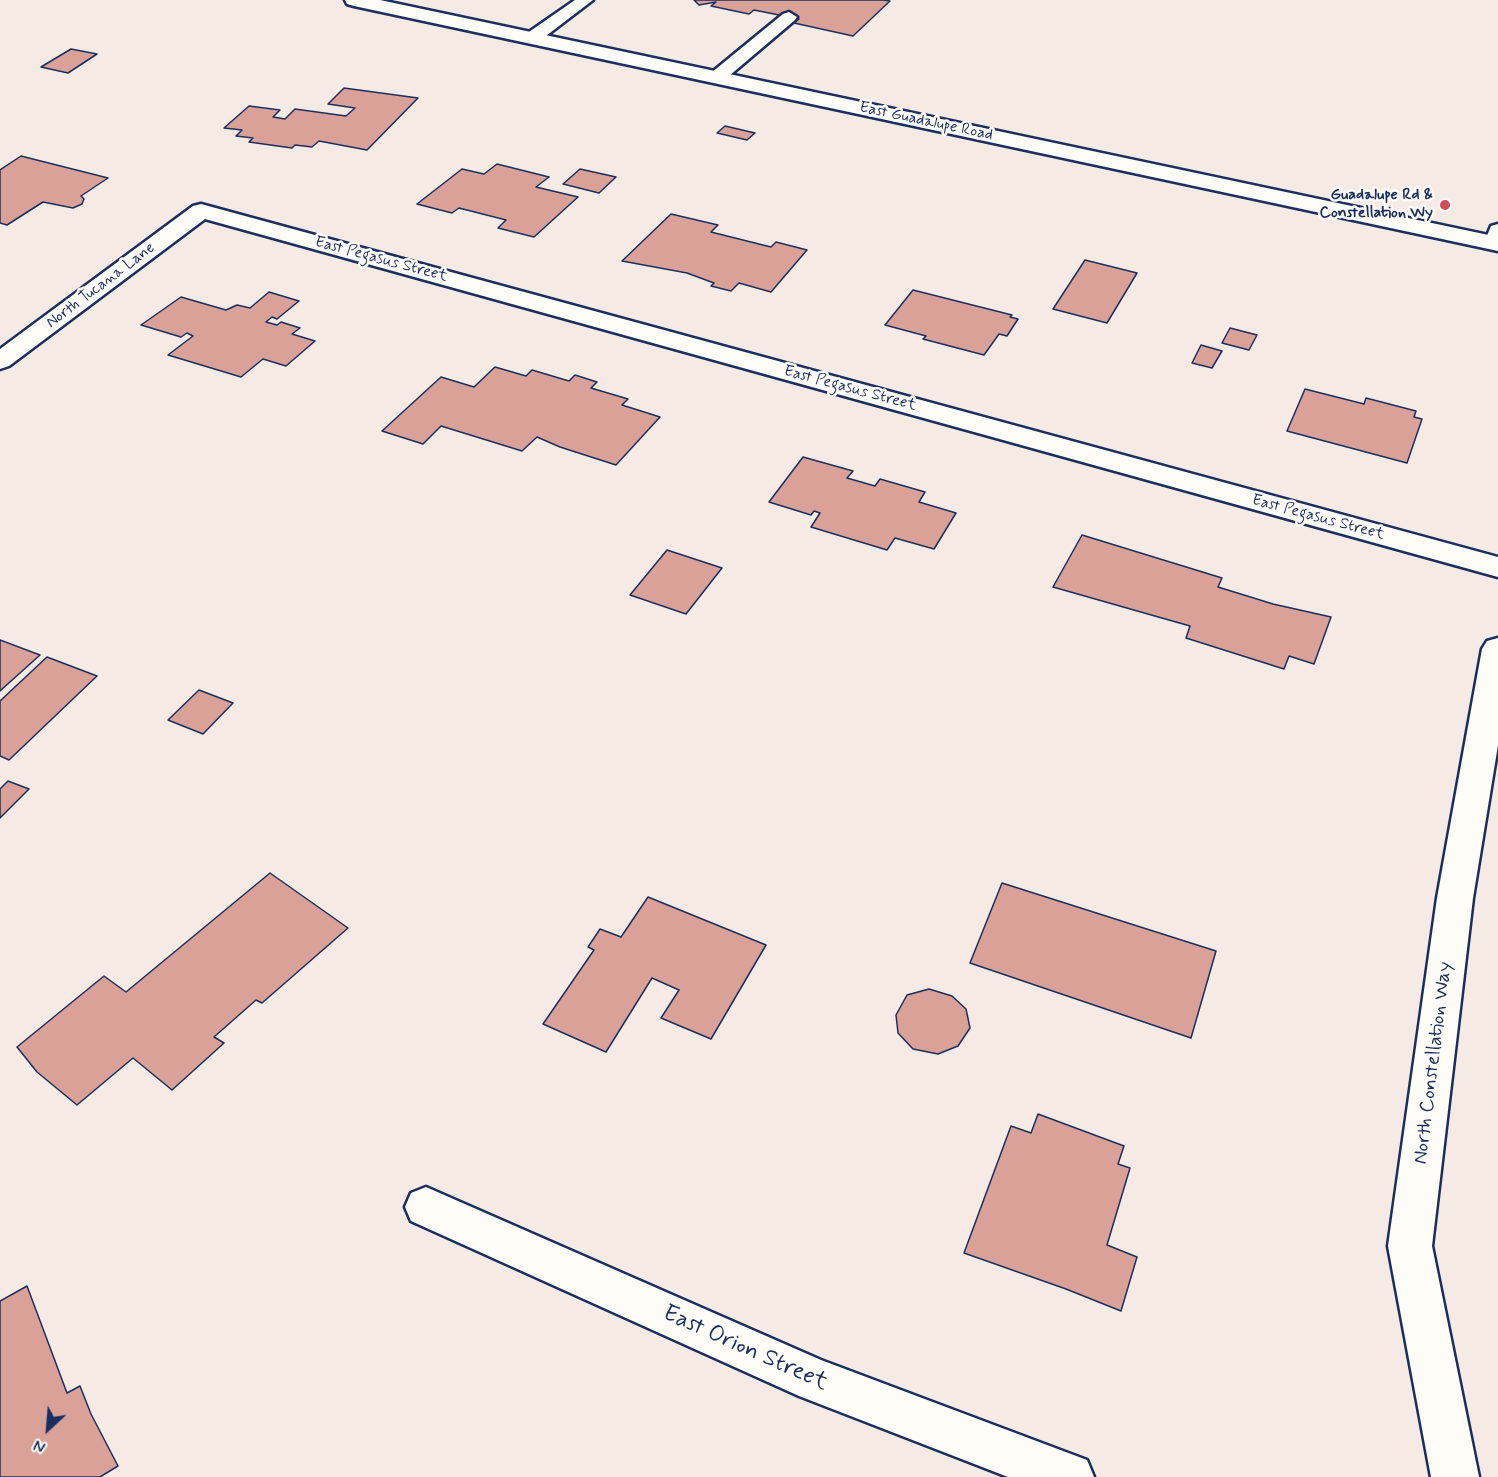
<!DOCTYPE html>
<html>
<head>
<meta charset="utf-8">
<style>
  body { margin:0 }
  #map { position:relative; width:1498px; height:1477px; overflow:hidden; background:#f6eae4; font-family:Mynerve,sans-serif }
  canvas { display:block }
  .north { position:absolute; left:18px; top:1399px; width:60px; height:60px; -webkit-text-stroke:4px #fdfcf7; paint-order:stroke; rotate:206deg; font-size:16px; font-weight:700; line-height:24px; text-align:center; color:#1b2f5e }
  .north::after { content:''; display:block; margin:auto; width:21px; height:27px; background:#1b2f5e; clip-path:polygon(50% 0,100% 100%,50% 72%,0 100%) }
</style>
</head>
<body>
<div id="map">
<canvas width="1498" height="1477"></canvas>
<div class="north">N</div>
</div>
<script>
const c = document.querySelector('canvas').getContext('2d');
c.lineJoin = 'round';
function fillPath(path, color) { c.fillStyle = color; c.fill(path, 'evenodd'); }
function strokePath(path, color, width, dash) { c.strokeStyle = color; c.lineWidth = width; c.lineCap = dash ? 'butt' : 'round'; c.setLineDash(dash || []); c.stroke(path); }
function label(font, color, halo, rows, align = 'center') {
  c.font = font + ' Mynerve,sans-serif'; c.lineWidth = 5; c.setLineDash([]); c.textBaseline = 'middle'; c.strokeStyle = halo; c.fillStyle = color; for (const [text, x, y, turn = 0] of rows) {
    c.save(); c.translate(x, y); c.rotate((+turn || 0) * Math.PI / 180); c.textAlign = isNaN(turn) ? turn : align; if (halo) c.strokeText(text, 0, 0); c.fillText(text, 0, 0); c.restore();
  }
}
const building = new Path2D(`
  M694,0H883L890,1L853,36L794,23L799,19L754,10L749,14L711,6L716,2L699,5Z
  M71,49L97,54L68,73L41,67Z
  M344,88L418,98L367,150L319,141L312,147L295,145L292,148L249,142L253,138L236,136L242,130L224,128L249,106L280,110L273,117L285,119L295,109L346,116L355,108L328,104Z
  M725,126L755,133L747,140L717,133Z
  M21,156L108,178L81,196L84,199L82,204L73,208L43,202L7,225L0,223V170Z
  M497,164L549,177L536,187L578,197L534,237L498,228L506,220L459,208L452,213L417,204L462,169L484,174Z
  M580,169L616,177L599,193L563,184Z
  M671,214L718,225L711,232L771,247L776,242L807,250L771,292L739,283L731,291L711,286L714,283L687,273L622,261Z
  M1085,260L1137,273L1107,323L1053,309Z
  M913,290L1012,315L1010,317L1018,319L1007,336L999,334L984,355L923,339L926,336L885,325Z
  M269,292L299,301L277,319L272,317L266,322L277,325L281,322L300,328L292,334L315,341L286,366L263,359L241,377L168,355L193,336L187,333L181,337L141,325L181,297L226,310L237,305L250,308Z
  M1230,328L1257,335L1249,350L1222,343Z
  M1201,345L1222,351L1212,368L1192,363Z
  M495,367L526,376L532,370L569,381L575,375L597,382L591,388L628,399L622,405L660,417L616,465L560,447L537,437L522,451L441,426L423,444L382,431L441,377L474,387Z
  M1305,389L1364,404L1366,398L1416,411L1414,417L1422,419L1407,463L1287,431Z
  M803,457L853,471L847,478L875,486L880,479L925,492L919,502L956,513L934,549L895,538L887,550L811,527L820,513L814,511L811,515L769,502Z
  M1082,535L1222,578L1218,587L1273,604L1331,617L1314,664L1289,656L1284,669L1186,638L1190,626L1053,587Z
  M667,550L722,568L686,614L630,595Z
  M0,640L40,655L0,691Z
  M47,657L97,676L9,760L0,756V701Z
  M199,690L233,703L203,734L168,720Z
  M8,781L29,789L0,818V789Z
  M270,873L348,928L262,1003L256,1000L214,1037L224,1043L172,1090L133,1058L77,1105L37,1072L17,1047L104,976L126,992Z
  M1002,883L1216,951L1191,1038L970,963Z
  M648,897L766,945L711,1039L661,1018L679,990L652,978L606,1052L543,1024L594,950L588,947L600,929L621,937Z
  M929,989L952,996L966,1009L970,1028L958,1046L938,1054L913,1049L898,1033L896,1015L907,995Z
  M1038,1114L1124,1146L1118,1164L1130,1168L1107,1245L1137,1257L1121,1311L1066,1289L964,1253L1011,1126L1031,1133Z
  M27,1286L67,1393L80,1386L91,1414L118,1466L100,1477H0V1301Z`);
const lane = new Path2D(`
  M575,0H593L538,42H526L524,38L526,34Z
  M789,12L797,17L795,20L723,81H711L708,77L711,73L783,14Z
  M1498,224V248L1487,247L1484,243L1491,226Z`);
const street = new Path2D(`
  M201,204L1498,557V577L205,219L9,366L0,369V349L193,206Z
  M1498,638V745L1473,898L1432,1246L1479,1477H1431L1388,1246L1437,898L1482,649L1487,641Z
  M426,1187L821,1360L1087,1460L1094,1477H1008L799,1396L411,1221L405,1207L411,1193Z`);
const secondary = new Path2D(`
  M345,0H380L1498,237V251L354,6L347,4Z`);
const markers = [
  [1445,205,6,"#d1495b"]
];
const farStreetnames = [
  ["East Guadalupe Road",926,122,12],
  ["East Pegasus Street",381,260,15],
  ["North Tucana Lane",101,286,-37],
  ["East Pegasus Street",850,389,15],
  ["East Pegasus Street",1318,518,15]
];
const farPoinames = [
  ["Guadalupe Rd &",1433,196],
  ["Constellation Wy",1433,214]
];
const streetNames = [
  ["North Constellation Way",1434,1063,-83]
];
const nearStreetnames = [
  ["East Orion Street",745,1349,24]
];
fillPath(building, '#daa199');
strokePath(building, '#1b2f5e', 1.5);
strokePath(lane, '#1b2f5e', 5);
strokePath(street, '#1b2f5e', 5);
strokePath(secondary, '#1b2f5e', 5);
fillPath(lane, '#fdfcf7');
fillPath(street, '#fdfcf7');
fillPath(secondary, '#fdfcf7');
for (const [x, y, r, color] of markers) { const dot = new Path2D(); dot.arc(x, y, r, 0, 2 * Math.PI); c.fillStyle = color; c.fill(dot); strokePath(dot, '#fdfcf7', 2); }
label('16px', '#1b2f5e', '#fdfcf7', farStreetnames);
label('bold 16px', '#1b2f5e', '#fdfcf7', farPoinames, 'right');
label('20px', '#1b2f5e', '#fdfcf7', streetNames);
label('24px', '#1b2f5e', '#fdfcf7', nearStreetnames);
</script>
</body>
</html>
